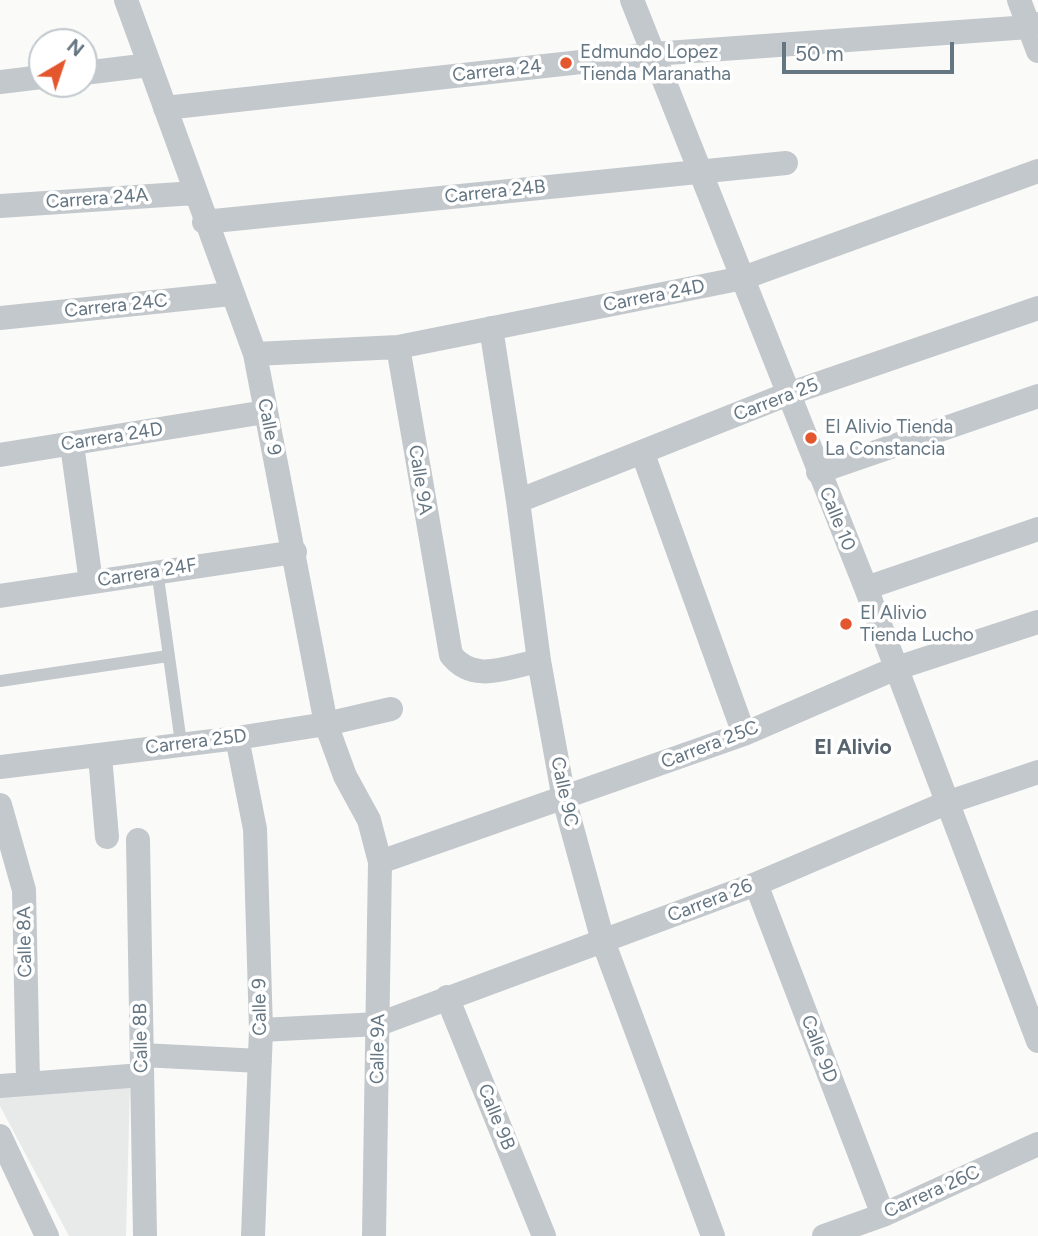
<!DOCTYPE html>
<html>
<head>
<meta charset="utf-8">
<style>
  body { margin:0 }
  #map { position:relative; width:1038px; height:1236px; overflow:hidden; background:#fafaf8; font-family:Figtree,sans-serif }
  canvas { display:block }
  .north { position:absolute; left:28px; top:28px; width:70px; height:70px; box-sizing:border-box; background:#fff; border:2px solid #c1c8cd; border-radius:50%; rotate:39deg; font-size:19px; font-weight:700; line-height:28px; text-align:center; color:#657683 }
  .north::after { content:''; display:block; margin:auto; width:24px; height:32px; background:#e4572e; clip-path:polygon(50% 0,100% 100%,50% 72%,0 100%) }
  .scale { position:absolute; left:782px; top:42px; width:172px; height:32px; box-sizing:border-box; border:4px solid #657683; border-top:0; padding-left:9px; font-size:21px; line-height:24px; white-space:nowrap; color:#657683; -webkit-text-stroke:5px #fff; paint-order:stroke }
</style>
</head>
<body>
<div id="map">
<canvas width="1038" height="1236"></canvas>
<div class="north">N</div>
<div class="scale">50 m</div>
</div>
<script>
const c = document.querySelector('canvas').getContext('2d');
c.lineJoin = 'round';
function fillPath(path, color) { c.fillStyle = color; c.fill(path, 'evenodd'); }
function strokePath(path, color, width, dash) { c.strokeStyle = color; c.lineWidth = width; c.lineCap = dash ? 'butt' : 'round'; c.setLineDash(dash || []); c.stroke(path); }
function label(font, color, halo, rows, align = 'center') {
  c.font = font + ' Figtree,sans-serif'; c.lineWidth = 7; c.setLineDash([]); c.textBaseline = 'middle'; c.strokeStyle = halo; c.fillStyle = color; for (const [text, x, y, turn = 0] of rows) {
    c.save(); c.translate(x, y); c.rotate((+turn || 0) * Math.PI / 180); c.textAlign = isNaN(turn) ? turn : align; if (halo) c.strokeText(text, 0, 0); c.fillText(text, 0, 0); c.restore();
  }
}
const built = new Path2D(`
  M130,1085L126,1236H69L0,1106V1096Z`);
const service = new Path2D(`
  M157,570L181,743
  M0,681L168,656`);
const minor = new Path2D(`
  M126,0L255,354L326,724L345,776L369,820L380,862L374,1236
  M632,0L866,588L1038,1041
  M1019,0L1038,51
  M84,73L149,65
  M0,82L42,77
  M165,108L653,54L1029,27L1038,24
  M0,206L195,193
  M204,222L786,163
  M0,318L231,294
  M491,328L518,501L539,661L564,799L603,941L713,1236
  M398,347L451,655C474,684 507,667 539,661
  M255,354L398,347L743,278L1038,171
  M72,445L91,582
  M643,454L744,734
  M0,455L265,412
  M818,472L1038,396
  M518,501L788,394L1038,308
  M866,588L1038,529
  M0,596L295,552
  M237,738L255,829L261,1030L253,1236
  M100,756L107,837
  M0,767L237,738L326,724L391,709
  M0,805L24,890L28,1082
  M138,840L145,1236
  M380,862L744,734L894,669L1038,622
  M756,884L883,1215
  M447,997L544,1236
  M261,1030L379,1024L756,884L946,803L1038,772
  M142,1055L260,1061
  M0,1086L142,1075
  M0,1136L47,1236
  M824,1236L883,1215L1038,1144`);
const markers = [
  [566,63,7,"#e4572e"],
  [811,438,7,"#e4572e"],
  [846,624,7,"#e4572e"]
];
const poiNames = [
  ["Edmundo Lopez",580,52],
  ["Tienda Maranatha",580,74],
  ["El Alivio Tienda",825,427],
  ["La Constancia",825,449],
  ["El Alivio",860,613],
  ["Tienda Lucho",860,635]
];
const streetNames = [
  ["Carrera 24",497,71,-6],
  ["Carrera 24B",495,192,-6],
  ["Carrera 24A",97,199,-4],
  ["Carrera 24D",654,296,-11],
  ["Carrera 24C",116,306,-6],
  ["Carrera 25",776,400,-21],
  ["Calle 9",269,427,79],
  ["Carrera 24D",112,437,-9],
  ["Calle 9A",420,480,81],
  ["Calle 10",837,519,68],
  ["Carrera 24F",147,573,-9],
  ["Carrera 25D",196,742,-7],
  ["Carrera 25C",710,745,-21],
  ["Calle 9C",564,792,78],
  ["Carrera 26",710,901,-21],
  ["Calle 8A",25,942,-91],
  ["Calle 9",260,1007,-91],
  ["Calle 8B",141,1038,-91],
  ["Calle 9A",378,1049,-89],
  ["Calle 9D",819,1049,69],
  ["Calle 9B",496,1117,68],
  ["Carrera 26C",932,1192,-24]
];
const neighbourhoodNames = [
  ["El Alivio",853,748]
];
fillPath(built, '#e8e9e9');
strokePath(service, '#c3c8cc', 12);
strokePath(minor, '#c3c8cc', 24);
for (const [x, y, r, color] of markers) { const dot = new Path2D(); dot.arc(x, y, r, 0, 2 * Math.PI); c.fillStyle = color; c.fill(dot); strokePath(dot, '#fff', 2.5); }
label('19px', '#657683', '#fff', poiNames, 'left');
label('19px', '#657683', '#fff', streetNames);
label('bold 21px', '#57646e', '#fff', neighbourhoodNames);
</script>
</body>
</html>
